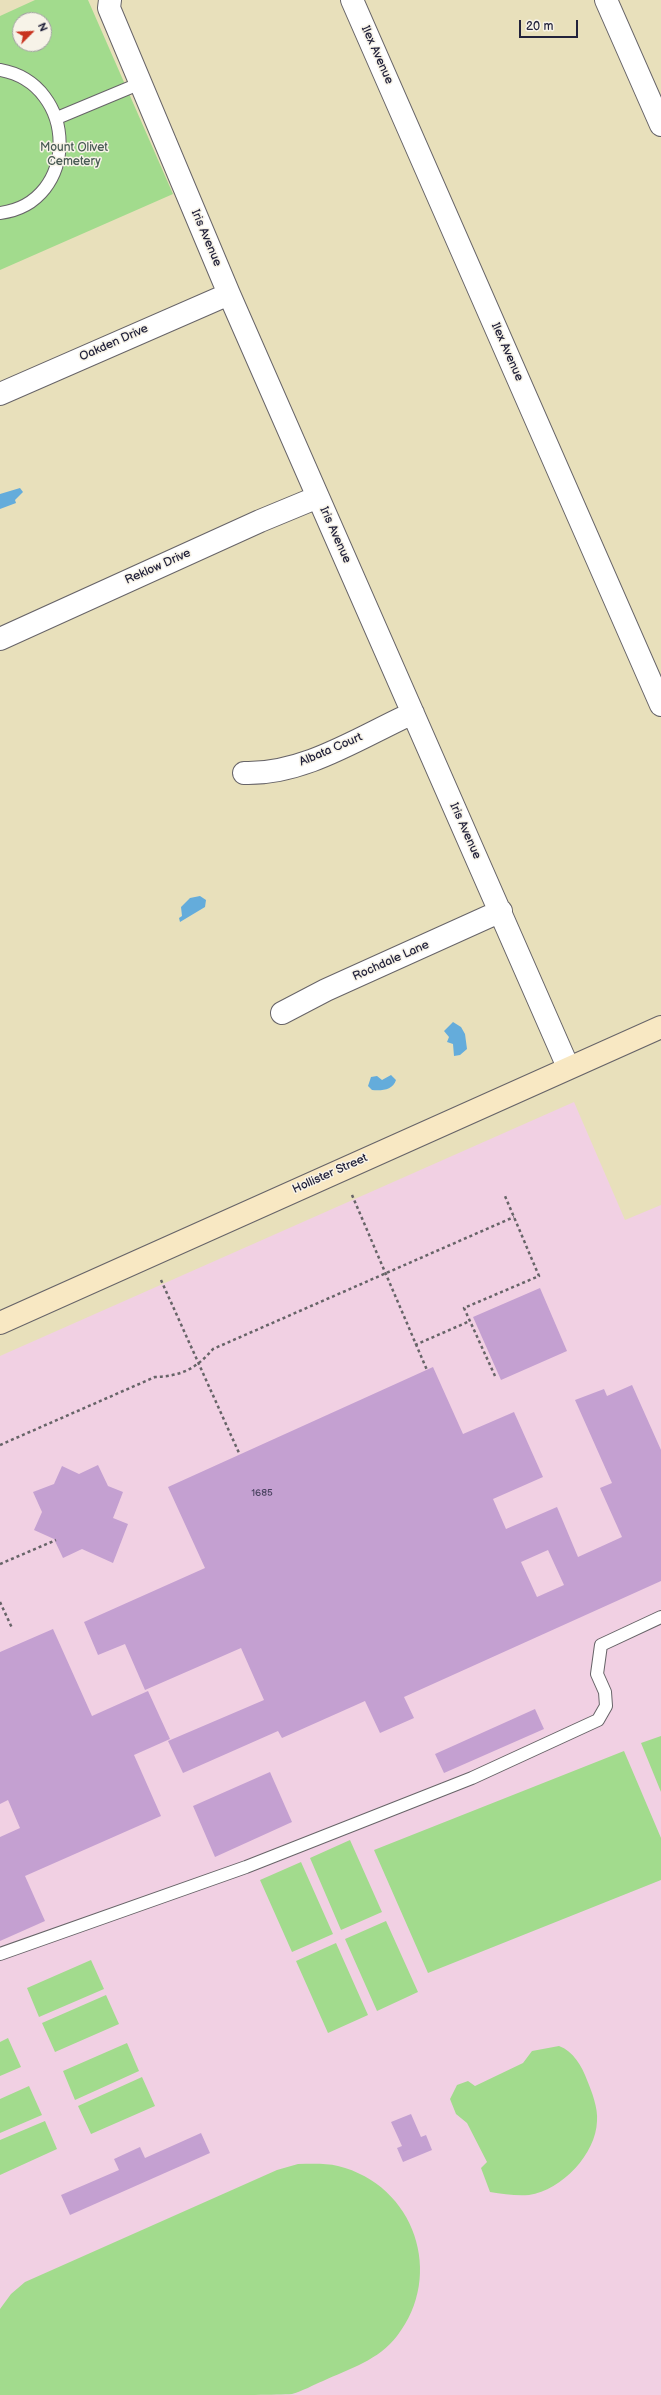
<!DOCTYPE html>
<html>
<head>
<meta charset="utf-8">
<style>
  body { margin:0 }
  #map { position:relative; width:661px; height:2395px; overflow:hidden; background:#e8e0bb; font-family:"Balsamiq Sans",sans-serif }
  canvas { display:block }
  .north { position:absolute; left:12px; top:12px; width:40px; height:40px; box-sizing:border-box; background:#f7f3e8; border:1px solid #a29fa3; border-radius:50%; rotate:66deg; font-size:11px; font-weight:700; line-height:16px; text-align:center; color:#22223b }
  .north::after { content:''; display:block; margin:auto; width:14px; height:18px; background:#c8321e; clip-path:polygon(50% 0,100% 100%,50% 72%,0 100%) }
  .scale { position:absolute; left:519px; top:20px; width:59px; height:18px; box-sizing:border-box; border:2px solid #22223b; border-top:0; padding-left:5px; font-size:12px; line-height:14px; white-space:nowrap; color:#22223b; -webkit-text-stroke:3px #f7f3e8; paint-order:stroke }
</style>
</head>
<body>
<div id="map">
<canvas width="661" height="2395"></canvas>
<div class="north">N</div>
<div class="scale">20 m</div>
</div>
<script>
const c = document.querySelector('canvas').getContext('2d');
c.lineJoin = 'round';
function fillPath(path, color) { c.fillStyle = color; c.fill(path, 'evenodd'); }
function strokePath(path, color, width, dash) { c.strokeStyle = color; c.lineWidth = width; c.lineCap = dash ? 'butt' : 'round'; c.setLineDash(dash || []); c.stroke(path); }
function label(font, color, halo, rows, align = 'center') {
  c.font = font + ' "Balsamiq Sans",sans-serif'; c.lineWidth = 3; c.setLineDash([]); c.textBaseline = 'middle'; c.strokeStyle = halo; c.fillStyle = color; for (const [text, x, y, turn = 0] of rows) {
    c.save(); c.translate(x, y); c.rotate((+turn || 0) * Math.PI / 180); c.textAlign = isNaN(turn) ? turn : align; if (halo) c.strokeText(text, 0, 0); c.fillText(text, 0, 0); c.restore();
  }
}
const built = new Path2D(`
  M574,1102L625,1220L661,1205V2395H0V1356Z`);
const green = new Path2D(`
  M35,0H88L173,194L0,270V16ZM20,20H44V44H20Z
  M661,1736V1792L641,1743Z
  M624,1751L661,1838V1880L428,1973L374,1850Z
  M350,1840L382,1912L341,1930L310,1858Z
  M301,1862L333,1934L292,1952L260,1880Z
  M386,1921L418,1992L377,2011L345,1939Z
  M336,1943L368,2015L328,2033L296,1961Z
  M91,1960L104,1989L39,2017L27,1988Z
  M106,1995L119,2024L55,2052L42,2023Z
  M8,2038L21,2067L0,2076V2042Z
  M127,2043L139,2071L75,2100L63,2071Z
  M559,2046C573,2051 582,2066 587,2080C592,2092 598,2108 597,2121C596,2154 562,2190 529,2195C516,2196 503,2194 490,2192L481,2168L487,2162L467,2123L456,2114L450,2099L457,2085L468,2081L475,2086L523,2063L532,2051Z
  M142,2077L155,2106L91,2134L78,2106Z
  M29,2086L42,2115L0,2133V2099Z
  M45,2121L57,2149L0,2175V2140Z
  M298,2164C311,2164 325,2163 338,2166C415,2185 445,2275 397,2336C379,2360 349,2369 323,2381C313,2385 303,2391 292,2394C278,2395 232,2395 215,2395C143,2395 72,2395 0,2395V2309L11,2294L25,2282L277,2170Z`);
const water = new Path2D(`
  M20,488L23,492L15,500L16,503L0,509V494Z
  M200,896L206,900L205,907L180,922L179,918L182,916L181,907L190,898Z
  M453,1022L461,1027L465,1034L467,1049L460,1055L454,1056L453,1044L447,1042L449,1037L444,1031Z
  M391,1075L396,1080C393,1090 382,1091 372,1090L368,1086L371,1077L377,1076L382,1080Z`);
const building = new Path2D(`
  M540,1288L567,1351L501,1380L473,1317Z
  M433,1367L463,1434L514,1412L543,1477L493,1499L506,1529L557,1507L578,1557L622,1537L600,1488L612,1483L575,1400L604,1389L607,1396L632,1385L661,1450V1581L404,1697L414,1718L380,1733L365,1701L282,1738L278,1731L183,1773L168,1741L264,1700L241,1648L145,1690L125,1644L98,1655L84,1622L205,1568L168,1487ZM548,1550L564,1585L537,1597L521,1562Z
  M98,1465L108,1486L123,1492L113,1518L128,1524L113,1563L82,1549L63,1558L54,1539L34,1530L42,1512L33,1492L54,1484L62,1466L79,1474Z
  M53,1629L92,1716L148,1691L170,1739L134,1755L161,1816L25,1876L45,1921L0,1941V1837L20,1828L8,1800L0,1804V1652Z
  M535,1709L544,1729L444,1773L435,1754Z
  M270,1772L292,1822L215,1857L193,1806Z
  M411,2114L421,2137L426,2135L432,2150L403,2162L397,2148L402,2146L391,2122Z
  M201,2133L210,2153L70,2215L61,2195L119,2170L114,2159L140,2147L145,2158Z`);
const path = new Path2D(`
  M352,1195L427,1370
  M161,1280L239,1453
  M415,1345L470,1321
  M495,1376L464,1308L539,1276L505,1196
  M0,1445L155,1377C181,1376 196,1369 213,1349L514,1217
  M0,1564L56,1540
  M0,1602L12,1628`);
const lane = new Path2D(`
  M0,70C79,84 80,203 0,213
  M57,118L141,83
  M0,1954L246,1867L472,1778L598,1720L606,1706L605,1692L597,1674L601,1645L661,1617`);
const street = new Path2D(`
  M110,0L109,8L229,294L568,1067
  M352,0L661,705
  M606,0L661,125
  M0,394L229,294
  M0,639L260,521L318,497
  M244,773C304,775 360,737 413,713
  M282,1013L326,990L501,911`);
const secondary = new Path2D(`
  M0,1323L661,1027`);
const numberNames = [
  ["1685",262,1493]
];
const streetNames = [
  ["Ilex Avenue",377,55,66],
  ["Iris Avenue",206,238,67],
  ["Oakden Drive",114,343,-24],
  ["Ilex Avenue",507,352,66],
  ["Iris Avenue",335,535,66],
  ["Reklow Drive",158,567,-24],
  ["Albata Court",331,750,-23],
  ["Iris Avenue",465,831,66],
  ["Rochdale Lane",391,961,-24],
  ["Hollister Street",330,1174,-24]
];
const parkNames = [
  ["Mount Olivet",74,148],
  ["Cemetery",74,162]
];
fillPath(built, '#f1d0e3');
fillPath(green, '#a2db8d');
fillPath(water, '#64acdb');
fillPath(building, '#c4a0d1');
strokePath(lane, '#676468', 14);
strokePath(street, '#676468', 24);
strokePath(secondary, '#676468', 24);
strokePath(path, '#676468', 2.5, [3, 3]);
strokePath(lane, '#fff', 12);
strokePath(street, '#fff', 22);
strokePath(secondary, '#f8e8c3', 22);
label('10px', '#4a4260', null, numberNames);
label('12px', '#22223b', '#f7f3e8', streetNames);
label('12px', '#485a54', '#f7f3e8', parkNames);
</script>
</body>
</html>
